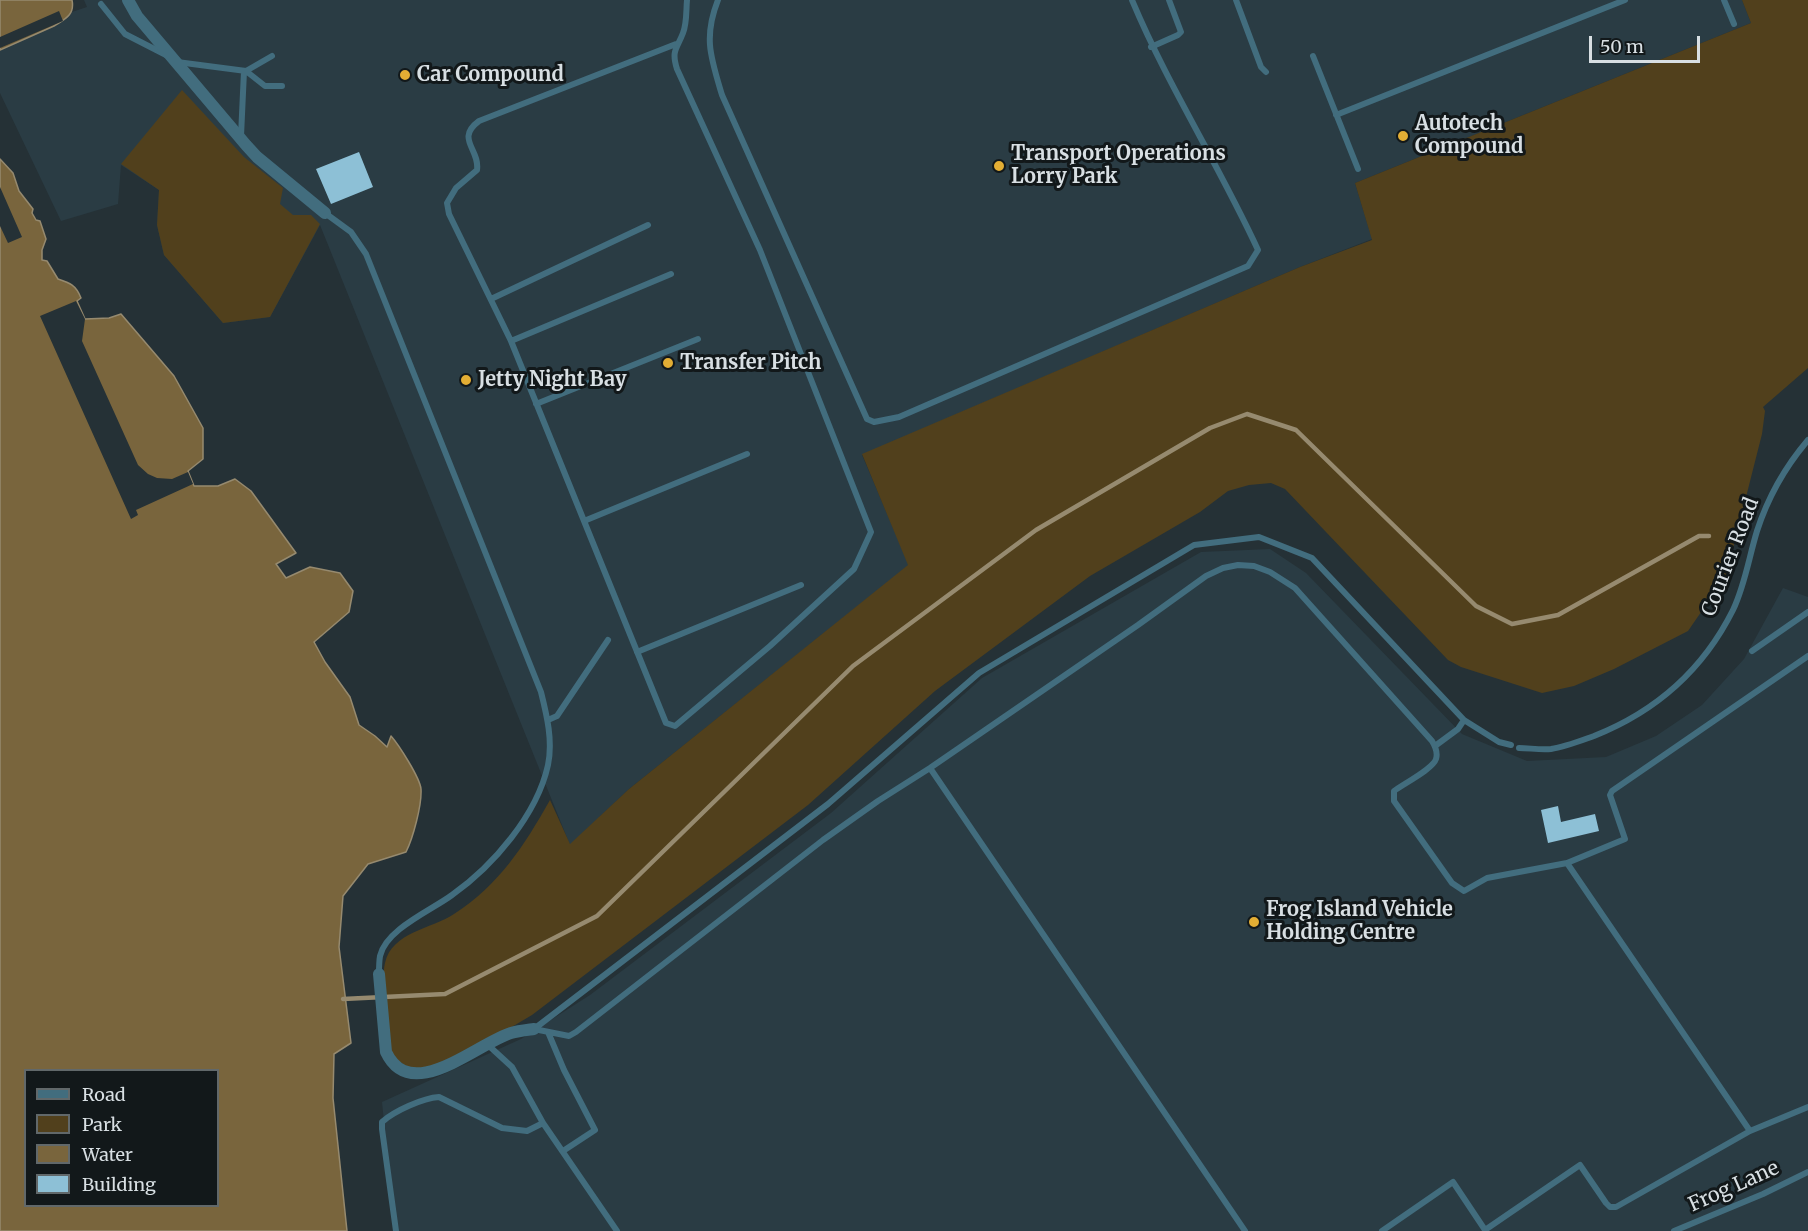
<!DOCTYPE html>
<html>
<head>
<meta charset="utf-8">
<style>
  body { margin:0 }
  #map { position:relative; width:1808px; height:1231px; overflow:hidden; background:#253136; font-family:Merriweather,serif }
  canvas { display:block }
  .legend { position:absolute; left:24px; top:1069px; width:195px; height:138px; box-sizing:border-box; background:#12181a; border:2px solid #61686a; margin:0; padding:8px 10px; list-style:none; font-size:18px; color:#d8dfe3 }
  .legend li { display:flex; align-items:center; gap:12px; height:30px }
  .legend b { width:30px; border:2px solid #61686a }
  .scale { position:absolute; left:1589px; top:36px; width:111px; height:27px; box-sizing:border-box; border:3px solid #d8dfe3; border-top:0; padding-left:8px; font-size:18px; line-height:21px; white-space:nowrap; color:#d8dfe3; -webkit-text-stroke:4px #12181a; paint-order:stroke }
</style>
</head>
<body>
<div id="map">
<canvas width="1808" height="1231"></canvas>
<ul class="legend">
<li><b style="height:8px;background:#426d7e"></b>Road</li>
<li><b style="height:16px;background:#51401c"></b>Park</li>
<li><b style="height:16px;background:#79653d"></b>Water</li>
<li><b style="height:16px;background:#8dc0d6"></b>Building</li>
</ul>
<div class="scale">50 m</div>
</div>
<script>
const c = document.querySelector('canvas').getContext('2d');
c.lineJoin = 'round';
function fillPath(path, color) { c.fillStyle = color; c.fill(path, 'evenodd'); }
function strokePath(path, color, width, dash) { c.strokeStyle = color; c.lineWidth = width; c.lineCap = dash ? 'butt' : 'round'; c.setLineDash(dash || []); c.stroke(path); }
function label(font, color, halo, rows, align = 'center') {
  c.font = font + ' Merriweather,serif'; c.lineWidth = 6; c.setLineDash([]); c.textBaseline = 'middle'; c.strokeStyle = halo; c.fillStyle = color; for (const [text, x, y, turn = 0] of rows) {
    c.save(); c.translate(x, y); c.rotate((+turn || 0) * Math.PI / 180); c.textAlign = isNaN(turn) ? turn : align; if (halo) c.strokeText(text, 0, 0); c.fillText(text, 0, 0); c.restore();
  }
}
const built = new Path2D(`
  M84,0H1742L1751,23L1355,183L1372,239L1300,267L862,455L909,565L629,789L570,845L320,225L270,317L223,323L164,255L157,225L159,190L121,165L118,204L61,221L0,93V50L54,26L60,21L68,18L72,12L87,7Z
  M1270,549L1306,573L1462,734L1527,761L1606,757L1656,736L1702,705L1744,659L1783,588L1808,597V1231H395L382,1102L521,1039L590,995L831,813L982,678L1201,552Z`);
const green = new Path2D(`
  M1742,0H1808V368L1763,407L1765,411L1762,434L1726,576L1688,631L1614,669L1574,686L1542,693L1461,667L1448,660L1285,489L1271,483L1249,485L1228,491L1200,512L1090,576L935,691L808,805L532,1015L454,1061L415,1073L391,1055C389,1033 380,982 385,963C392,932 431,929 454,914C499,885 524,846 550,800L570,844L629,789L908,565L862,454L1300,267L1372,240L1355,183L1751,23Z
  M182,90L244,157L283,188L280,204L293,215H311L320,224L270,317L223,323L164,255L157,225L159,190L121,164Z`);
const water = new Path2D(`
  M0,0H72C75,15 65,19 54,26L0,50Z
  M0,159L13,173L19,191L33,209L32,213L36,220L40,221L46,239L42,250V260L47,261L58,279C70,283 76,285 81,298L77,301L85,319L109,318L121,314L174,376L203,428V459L188,471L194,486H218L235,479L251,491L296,553L276,564L286,578L310,567L340,573L353,591L349,612L314,642L325,662L350,697L359,725L375,736L387,747L391,736C399,745 420,778 421,789C422,805 413,838 406,852L368,864L343,896L339,947L351,1043L334,1054L333,1098L347,1231H0ZM26,1070H218V1206H26Z`);
const pier = new Path2D(`
  M59,11L63,21L0,48V37Z
  M0,187L22,237L8,243L0,226Z
  M76,301L85,319L82,341L138,465L148,474L157,478L172,479L188,472L193,484L136,510L138,515L131,519L40,316Z`);
const stream = new Path2D(`
  M343,999L445,994L597,916L853,666L1036,530L1210,428L1247,414L1296,430L1476,606L1512,624L1558,615L1699,536H1709`);
const building = new Path2D(`
  M359,152L373,187L331,204L316,169Z
  M1558,806L1561,822L1595,814L1599,831L1548,843L1541,810Z`);
const service = new Path2D(`
  M718,0C703,38 711,58 722,95L867,419L874,422L899,417L1248,266L1258,250C1219,165 1168,86 1132,0
  M1236,0L1261,67L1266,72
  M1724,0L1734,24
  M101,4L125,34L166,55
  M676,44L479,121C455,139 480,149 477,170L456,188L447,203L449,214L511,341L666,723L675,726L770,646L854,569L871,532L760,250L677,69C671,50 677,49 683,33C687,23 686,11 687,0
  M1151,47L1178,35L1181,32L1169,0
  M1313,56L1358,169
  M177,62L246,71L265,86H282
  M246,71L272,56
  M1336,115L1625,0
  M241,136L244,71
  M325,213L351,232L366,254L541,692C547,716 553,741 548,765C537,815 493,866 452,895C432,910 386,929 380,956C379,962 379,968 379,974
  M491,299L648,225
  M511,341L671,274
  M536,404L698,339
  M584,521L747,454
  M1752,651L1808,612
  M637,652L801,585
  M548,720L557,716L608,640
  M1435,746L1458,729L1464,720
  M1519,748C1529,748 1540,750 1551,749C1565,747 1580,741 1594,736C1657,711 1703,670 1733,610C1745,585 1749,557 1757,531C1768,497 1785,467 1808,440
  M930,768L1245,1231
  M1567,863L1750,1131
  M534,1029L569,1036L576,1032L823,840L878,801L930,768L1138,625L1206,576L1223,568L1238,565L1254,566L1270,572L1295,588L1432,741C1435,746 1438,753 1436,759C1433,769 1403,784 1394,791V801L1452,883L1464,891L1487,878L1567,863L1625,839L1610,795L1612,791L1808,656
  M534,1029L828,804L979,673L1194,545L1259,537L1312,558L1464,720L1499,742L1511,745
  M548,1032L564,1070L595,1130L563,1151
  M543,1123L617,1231
  M396,1231L382,1129V1122C394,1111 423,1098 439,1097L502,1128L527,1131L543,1123L512,1067L488,1045
  M1382,1231L1453,1182L1485,1230L1580,1165L1606,1203L1610,1207H1616L1750,1131L1808,1107
  M1674,1231L1763,1194L1808,1172`);
const minor = new Path2D(`
  M128,0L137,16L246,145L257,157L325,213
  M379,974L386,1052C411,1105 476,1044 511,1033C518,1031 527,1030 534,1029`);
const markers = [
  [405,75,6,"#e3ae34"],
  [1403,136,6,"#e3ae34"],
  [999,166,6,"#e3ae34"],
  [668,363,6,"#e3ae34"],
  [466,380,6,"#e3ae34"],
  [1254,922,6,"#e3ae34"]
];
const poiNames = [
  ["Car Compound",417,75],
  ["Autotech",1415,124],
  ["Compound",1415,147],
  ["Transport Operations",1011,154],
  ["Lorry Park",1011,177],
  ["Transfer Pitch",680,363],
  ["Jetty Night Bay",478,380],
  ["Frog Island Vehicle",1266,910],
  ["Holding Centre",1266,933]
];
const streetNames = [
  ["Courier Road",1731,557,-69],
  ["Frog Lane",1734,1187,-24]
];
fillPath(built, '#2a3c44');
fillPath(green, '#51401c');
fillPath(water, '#79653d');
strokePath(water, '#968a6f', 1.5);
fillPath(pier, '#253136');
strokePath(stream, '#968a6f', 4.5);
fillPath(building, '#8dc0d6');
strokePath(service, '#426d7e', 6);
strokePath(minor, '#426d7e', 12);
for (const [x, y, r, color] of markers) { const dot = new Path2D(); dot.arc(x, y, r, 0, 2 * Math.PI); c.fillStyle = color; c.fill(dot); strokePath(dot, '#12181a', 2); }
label('bold 20px', '#d8dfe3', '#12181a', poiNames, 'left');
label('20px', '#d8dfe3', '#12181a', streetNames);
</script>
</body>
</html>
